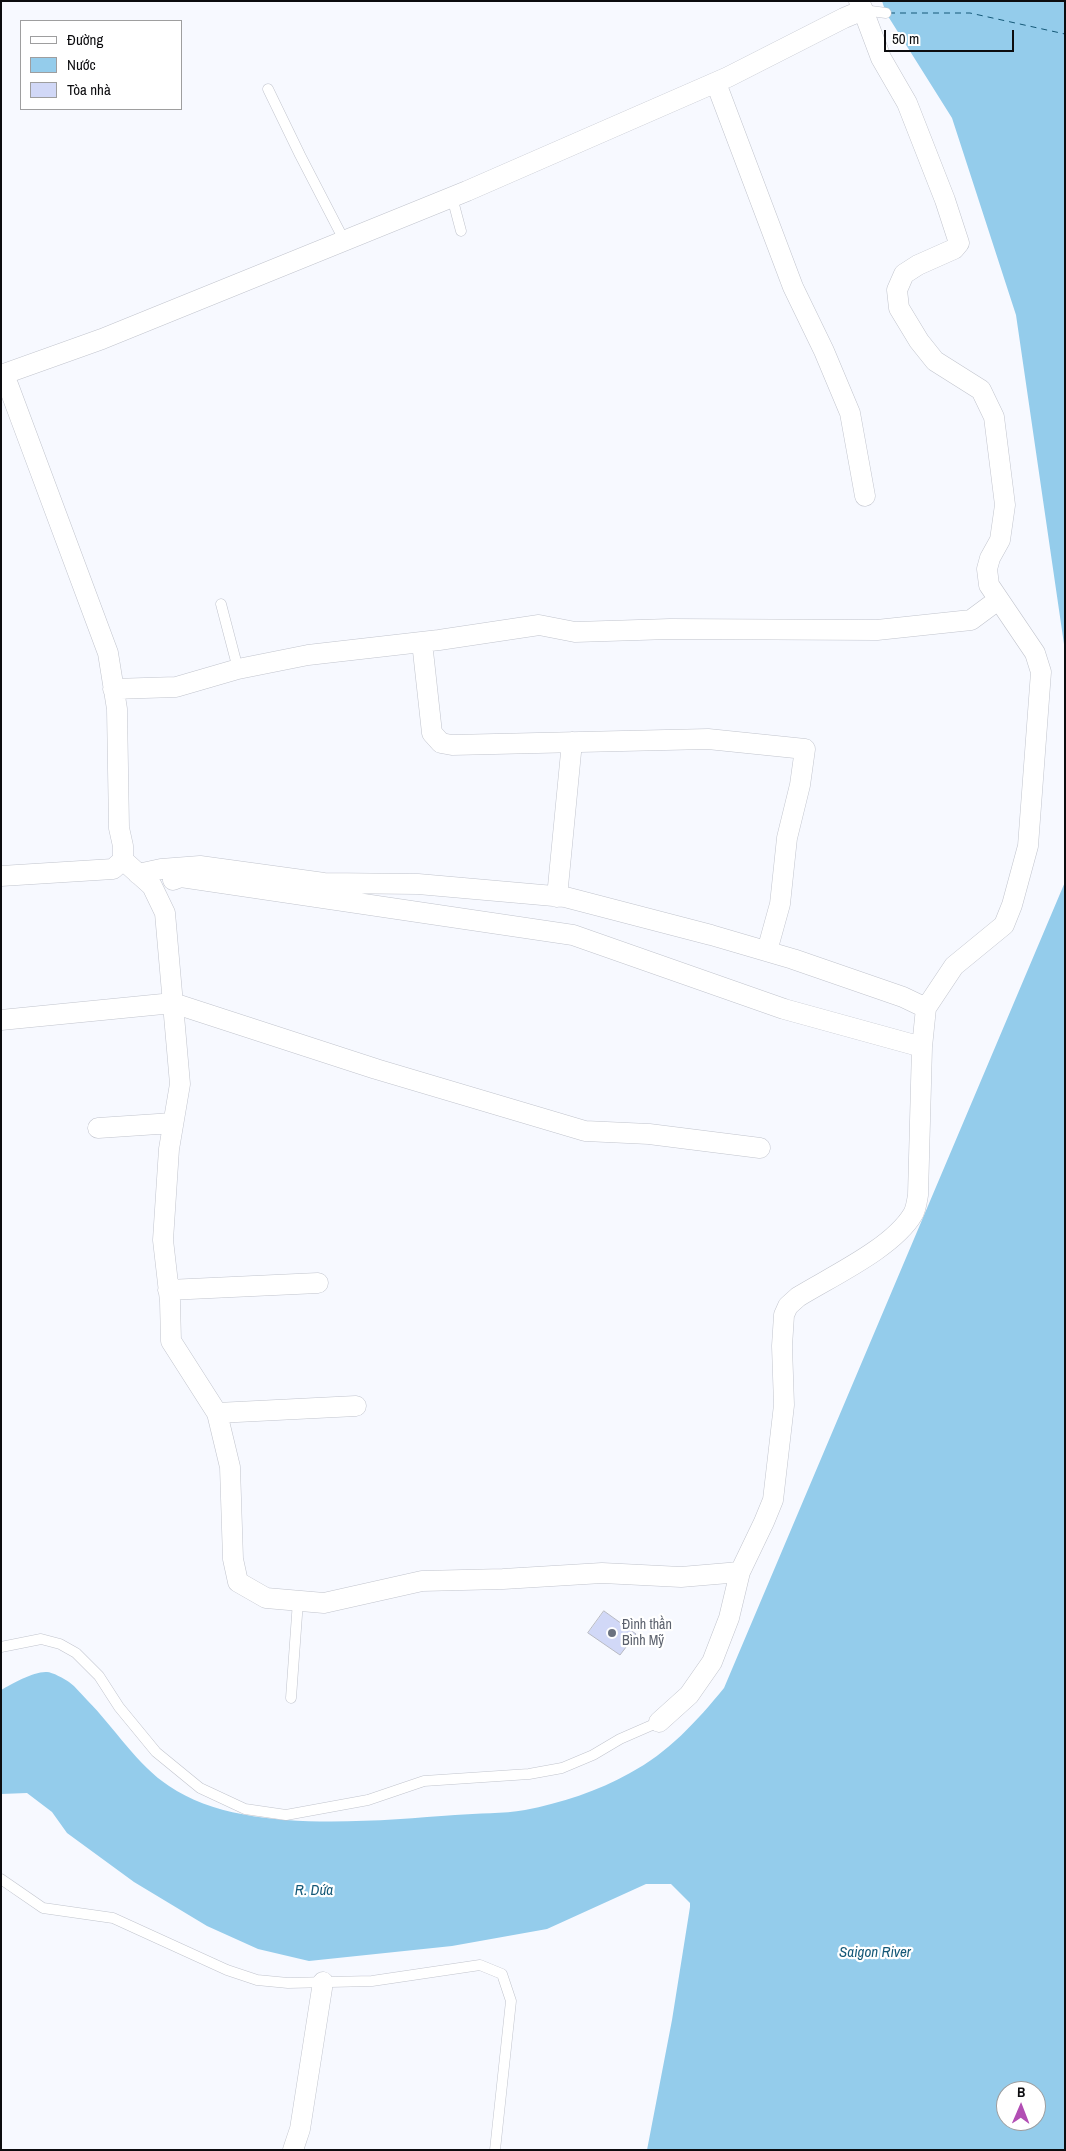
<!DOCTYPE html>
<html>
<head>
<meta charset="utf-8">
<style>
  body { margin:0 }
  #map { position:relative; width:1066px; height:2151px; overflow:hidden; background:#f7f9ff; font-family:"Archivo Narrow",sans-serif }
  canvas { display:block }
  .frame { position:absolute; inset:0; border:2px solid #0c0c0f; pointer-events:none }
  .legend { position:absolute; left:20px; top:20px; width:162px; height:90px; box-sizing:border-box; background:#fff; border:1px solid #9e9e9f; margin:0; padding:6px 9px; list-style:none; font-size:15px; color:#0c0c0f }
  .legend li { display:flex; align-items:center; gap:10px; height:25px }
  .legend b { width:25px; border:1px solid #9e9e9f }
  .north { position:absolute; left:996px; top:2081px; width:50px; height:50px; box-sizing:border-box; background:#fff; border:1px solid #9e9e9f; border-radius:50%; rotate:1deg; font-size:14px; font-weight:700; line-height:20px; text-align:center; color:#0c0c0f }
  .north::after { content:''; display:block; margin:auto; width:18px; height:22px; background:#b24eb4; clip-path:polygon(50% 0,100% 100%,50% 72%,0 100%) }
  .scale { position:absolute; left:884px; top:30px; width:130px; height:22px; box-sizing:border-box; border:2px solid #0c0c0f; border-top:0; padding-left:6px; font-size:15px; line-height:18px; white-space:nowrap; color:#0c0c0f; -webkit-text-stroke:4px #fff; paint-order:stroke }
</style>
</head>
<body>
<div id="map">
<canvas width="1066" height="2151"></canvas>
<div class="frame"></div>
<ul class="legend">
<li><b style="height:6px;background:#fff"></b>Đường</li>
<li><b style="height:14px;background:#94cceb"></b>Nước</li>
<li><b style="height:14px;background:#d1d8f7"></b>Tòa nhà</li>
</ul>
<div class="north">B</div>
<div class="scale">50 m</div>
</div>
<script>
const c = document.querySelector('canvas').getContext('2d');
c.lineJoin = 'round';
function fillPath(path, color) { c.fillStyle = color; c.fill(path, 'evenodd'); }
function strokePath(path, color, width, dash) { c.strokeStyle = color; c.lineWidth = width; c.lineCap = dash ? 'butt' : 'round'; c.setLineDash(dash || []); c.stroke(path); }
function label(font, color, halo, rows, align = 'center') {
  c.font = font + ' "Archivo Narrow",sans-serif'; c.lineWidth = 4.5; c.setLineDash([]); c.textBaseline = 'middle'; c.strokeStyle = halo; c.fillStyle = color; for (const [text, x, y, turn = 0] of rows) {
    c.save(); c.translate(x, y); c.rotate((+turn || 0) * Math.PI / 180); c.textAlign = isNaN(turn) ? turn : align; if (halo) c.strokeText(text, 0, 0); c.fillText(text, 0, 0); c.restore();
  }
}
const water = new Path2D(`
  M882,1H1065V651L1016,315L952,118L886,13Z
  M1065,882V2150H647L672,2020L690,1907V1903L671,1884H646L547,1929L452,1946L309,1961L258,1949L207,1926L134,1882L67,1833L52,1812L27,1793L1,1794V1690C12,1684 34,1671 47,1672C52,1672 65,1679 69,1682C76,1687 81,1694 87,1700C114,1727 137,1765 169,1786C240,1835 372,1821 455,1815C478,1813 503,1814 525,1810C561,1803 598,1791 630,1773C668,1753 697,1721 724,1688ZM1006,2091H1036V2121H1006Z`);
const ferry = new Path2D(`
  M889,13H970L1065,34`);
const building = new Path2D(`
  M604,1611L636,1634L620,1655L588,1633Z`);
const lane = new Path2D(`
  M863,10L886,13
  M268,89L300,155L344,240
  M452,197L461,231
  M221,604L238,669
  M1,1647L41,1639L60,1644L76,1653L99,1676L119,1707L156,1752L200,1788L245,1809L286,1815L368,1800L424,1781L529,1774L562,1768L593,1755L620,1739L659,1722
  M291,1698L298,1601
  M1,1879L43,1908L113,1918L227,1970L257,1980L288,1983L372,1981L480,1965L502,1974L511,2001L495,2150`);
const street = new Path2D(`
  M716,83L793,287L824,351L850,413L865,496
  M1,375L102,339L467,191L728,77L844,18L863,10L859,1
  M422,642L432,733L441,743L452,745L708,739L805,749L800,785L787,838L780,904L767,951
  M113,689L176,687L238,669L308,655L439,640L539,625L575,632L670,629L877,630L971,620L998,600
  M123,860L152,886L165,913L180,1084L169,1149L163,1240L170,1301L171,1341L217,1413L230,1467L233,1559L238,1582L266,1598L324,1603L422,1581L503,1579L602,1573L681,1577L740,1572
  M138,874L161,869L200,866L324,883L418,884L565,897L711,935L793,959L903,997L926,1008
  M1,876L113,869L123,860V846L119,828L117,709L108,653L4,374
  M173,880L181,877L573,935L784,1009L922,1047
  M557,897L572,742
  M1,1020L173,1003L376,1069L585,1131L649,1134L760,1148
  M98,1128L173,1123
  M168,1290L318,1283
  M217,1413L356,1406
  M659,1722L689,1695L712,1662L729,1618L740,1572L764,1522L773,1500L784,1405L782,1346L784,1315L788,1306L798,1297C832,1276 893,1248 913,1214C916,1209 917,1201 918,1195L922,1047L926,1008L954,966L1004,925L1012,905L1028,846L1041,672L1035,653L989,585L987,569L990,558L1000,540L1005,505L994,417L981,390L935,361L919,341L899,308L897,290L904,274L918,265L954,249L959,243L945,200L907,103L881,58L863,10
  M293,2150L300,2129L323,1982`);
const markers = [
  [612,1633,5,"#6b7280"]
];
const worshipNames = [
  ["Đình thần",622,1625],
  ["Bình Mỹ",622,1641]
];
const waterNames = [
  ["R. Dứa",314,1891],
  ["Saigon River",875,1953]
];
fillPath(water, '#94cceb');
strokePath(ferry, '#155978', 1, [6, 5]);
fillPath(building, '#d1d8f7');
strokePath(building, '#b8bac3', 1);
strokePath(lane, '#c1c4cd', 11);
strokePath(street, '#c1c4cd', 21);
strokePath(lane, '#fff', 10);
strokePath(street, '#fff', 20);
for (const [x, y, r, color] of markers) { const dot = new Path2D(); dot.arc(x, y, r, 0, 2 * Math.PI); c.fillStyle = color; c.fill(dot); strokePath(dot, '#fff', 2); }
label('14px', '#5b616d', '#fff', worshipNames, 'left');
label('italic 15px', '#155978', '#fff', waterNames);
</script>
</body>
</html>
